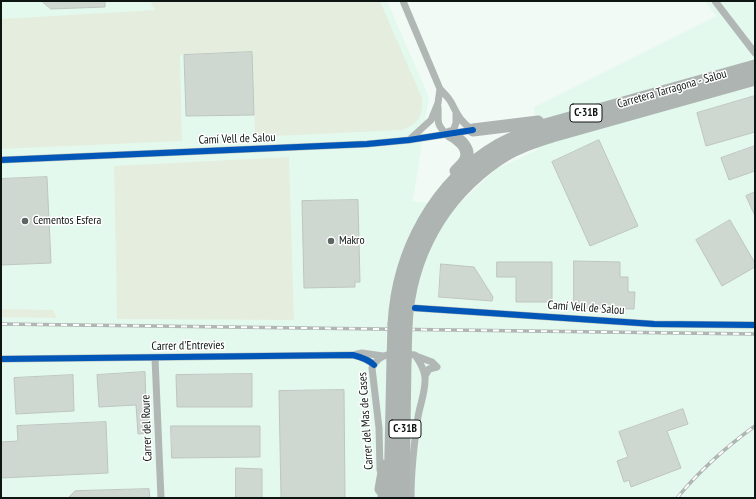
<!DOCTYPE html>
<html>
<head>
<meta charset="utf-8">
<style>
  body { margin:0 }
  #map { position:relative; width:756px; height:499px; overflow:hidden; background:#f2faf6; font-family:"PT Sans Narrow",sans-serif }
  canvas { display:block }
  .frame { position:absolute; inset:0; border:2px solid #0d1612; pointer-events:none }
</style>
</head>
<body>
<div id="map">
<canvas width="756" height="499"></canvas>
<div class="frame"></div>
</div>
<script>
const c = document.querySelector('canvas').getContext('2d');
c.lineJoin = 'round';
function fillPath(path, color) { c.fillStyle = color; c.fill(path, 'evenodd'); }
function strokePath(path, color, width, dash) { c.strokeStyle = color; c.lineWidth = width; c.lineCap = dash ? 'butt' : 'round'; c.setLineDash(dash || []); c.stroke(path); }
function label(font, color, halo, rows, align = 'center') {
  c.font = font + ' "PT Sans Narrow",sans-serif'; c.lineWidth = 3; c.setLineDash([]); c.textBaseline = 'middle'; c.strokeStyle = halo; c.fillStyle = color; for (const [text, x, y, turn = 0] of rows) {
    c.save(); c.translate(x, y); c.rotate((+turn || 0) * Math.PI / 180); c.textAlign = isNaN(turn) ? turn : align; if (halo) c.strokeText(text, 0, 0); c.fillText(text, 0, 0); c.restore();
  }
}
const built = new Path2D(`
  M1,1H387L429,97L413,201L456,207L496,169L537,150L534,107L716,16L705,1H755V498H1Z`);
const green = new Path2D(`
  M150,1H380L422,98C423,116 419,123 403,130L255,137L252,52L180,55L182,141L1,149V19L155,10Z
  M289,157L294,320L117,319L114,166Z
  M1,309L53,310L57,318L1,317Z`);
const building = new Path2D(`
  M42,1H105V7L51,9Z
  M252,52L254,115L186,116L184,55Z
  M755,96V132L706,146L697,113Z
  M599,140L638,226L590,246L552,162Z
  M755,146V171L729,180L721,158Z
  M47,177L51,263L1,265V179Z
  M755,192V216L746,196Z
  M358,200L360,282H355V287L304,288L302,201Z
  M730,220L755,263V267L722,286L696,240Z
  M574,261L620,262V277H628V292H635L634,309L574,308Z
  M497,262H552V302H516V277H497Z
  M441,264L474,267L493,297L492,301L439,297Z
  M145,372L146,406L149,405L151,433L138,434L136,405L99,407L97,375Z
  M252,374V407H177L176,375Z
  M73,375L74,411L16,414L14,378Z
  M344,390L345,498H281L279,391Z
  M683,409L688,424L667,431L681,468L631,487L629,480L624,482L617,461L628,457L619,432Z
  M106,422L108,473L1,478V442L18,441L17,426Z
  M171,426H260V457L172,458Z
  M236,468L262,469V498H236Z
  M149,489L150,498H68L75,491Z`);
const street = new Path2D(`
  M403,1L440,89C444,93 448,97 451,102C457,114 461,123 473,130
  M715,1L755,53
  M438,107C439,121 435,122 446,134
  M452,134L456,123V114
  M409,140L431,120L438,103L440,89
  M1,160L367,144L409,140L473,130
  M415,308L654,324L755,325
  M357,354L362,353L383,356
  M416,356L432,362L437,367L429,369L425,376
  M155,358L161,498
  M1,359L353,355C361,357 368,359 374,365
  M380,470L379,428L372,368C380,350 398,354 415,355C420,362 424,369 425,377C426,391 420,404 418,417C414,444 411,471 411,498
  M381,486V498`);
const highway = new Path2D(`
  M473,130L538,122
  M450,134C459,139 472,149 465,161C463,165 459,168 456,171
  M394,324C398,251 435,182 499,145C512,138 525,133 538,127L755,66
  M406,324C410,256 442,198 499,159C514,148 534,142 552,136L755,79
  M381,489L385,466
  M390,498L393,361
  M403,498L405,361`);
const rail = new Path2D(`
  M1,324L755,334
  M677,498C700,470 726,447 755,426`);
const highwayBridge = new Path2D(`
  M393,361L394,324
  M405,361L406,324`);
const cycleway = new Path2D(`
  M1,160L367,144L409,140L473,130
  M415,308L654,324L755,325
  M1,359L353,355C361,357 368,359 374,365`);
const markers = [
  [25,221,4,"#5d6662"],
  [331,241,4,"#5d6662"]
];
const shields = [
  [586,113,32],
  [405,429,32]
];
const shieldNames = [
  ["C-31B",586,113],
  ["C-31B",405,429]
];
const streetNames = [
  ["Carretera Tarragona - Salou",672,89,-16],
  ["Camí Vell de Salou",237,139,-2],
  ["Camí Vell de Salou",586,308,4],
  ["Carrer d'Entrevies",188,346,-1],
  ["Carrer del Mas de Cases",366,421,-94],
  ["Carrer del Roure",147,428,-92]
];
const poiNames = [
  ["Cementos Esfera",33,221],
  ["Makro",339,241]
];
fillPath(built, '#e3f9ee');
fillPath(green, '#e5eede');
fillPath(building, '#ced7d0');
strokePath(building, '#bfc6c1', 1);
strokePath(street, '#b1b7b5', 7);
strokePath(highway, '#aeb4b2', 13);
strokePath(rail, '#b0b6b3', 3.5);
strokePath(rail, '#fff', 2, [6]);
strokePath(highwayBridge, '#aeb4b2', 13);
strokePath(cycleway, '#0057b8', 6);
for (const [x, y, r, color] of markers) { const dot = new Path2D(); dot.arc(x, y, r, 0, 2 * Math.PI); c.fillStyle = color; c.fill(dot); strokePath(dot, '#fff', 1.5); }
for (const [x, y, w] of shields) { const box = new Path2D(); box.roundRect(x - w / 2, y - 9, w, 18, 3); c.fillStyle = '#fff'; c.fill(box); strokePath(box, '#0d1612', 1); }
label('bold 11px', '#0d1612', null, shieldNames);
label('12px', '#0d1612', '#fff', streetNames);
label('12px', '#0d1612', '#fff', poiNames, 'left');
</script>
</body>
</html>
